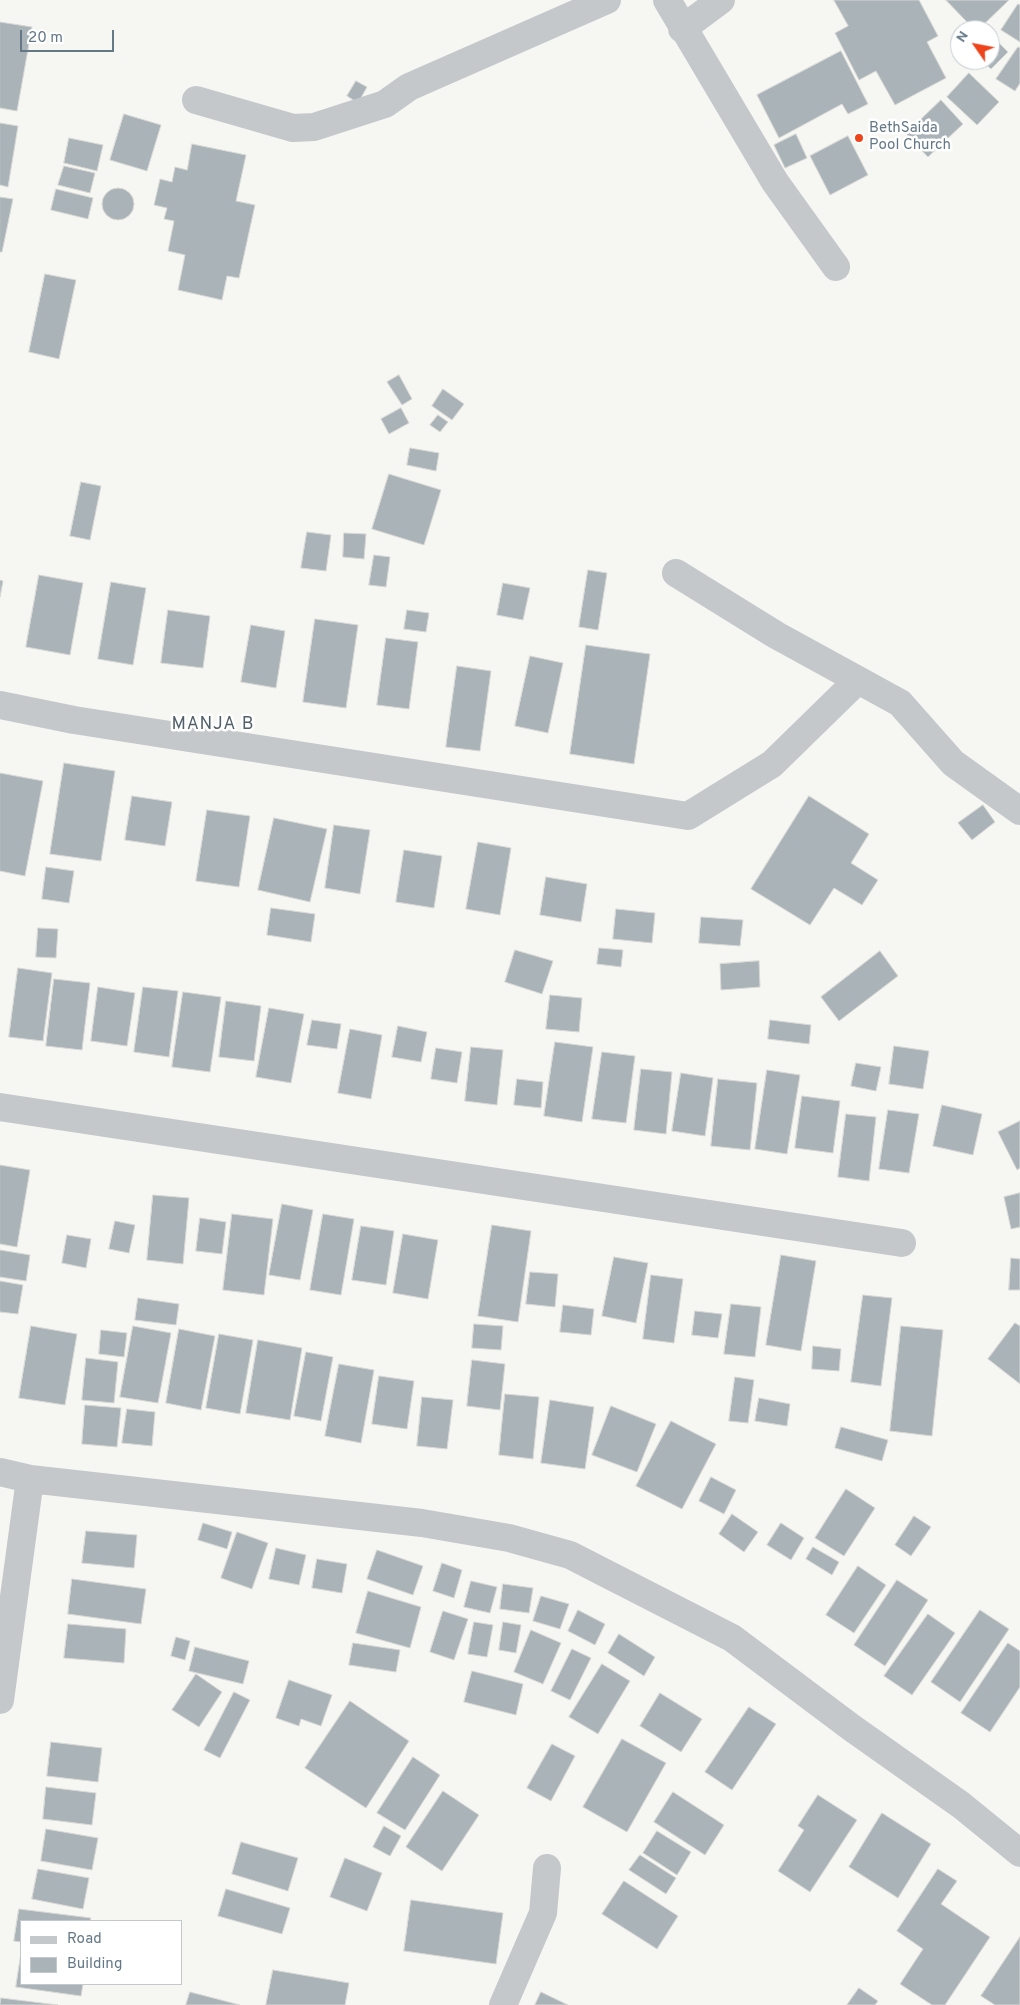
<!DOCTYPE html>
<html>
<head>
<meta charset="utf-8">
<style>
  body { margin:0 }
  #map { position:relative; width:1020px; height:2005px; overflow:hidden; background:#f6f6f3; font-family:Overpass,sans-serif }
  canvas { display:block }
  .legend { position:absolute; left:20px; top:1920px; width:162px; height:65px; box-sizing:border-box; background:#fff; border:1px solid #c1c9cf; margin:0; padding:6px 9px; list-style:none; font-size:15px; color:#647886 }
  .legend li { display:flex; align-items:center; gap:10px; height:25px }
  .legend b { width:25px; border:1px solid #c1c9cf }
  .north { position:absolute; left:950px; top:20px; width:50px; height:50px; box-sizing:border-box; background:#fff; border:1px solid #c1c9cf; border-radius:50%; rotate:303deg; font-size:14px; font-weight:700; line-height:20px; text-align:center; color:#647886 }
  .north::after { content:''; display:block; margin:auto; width:18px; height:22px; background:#ed441c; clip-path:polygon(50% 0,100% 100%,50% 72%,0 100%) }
  .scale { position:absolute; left:20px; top:30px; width:94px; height:22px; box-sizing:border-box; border:2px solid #647886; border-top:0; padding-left:6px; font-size:15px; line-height:18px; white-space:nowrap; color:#647886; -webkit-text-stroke:4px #fff; paint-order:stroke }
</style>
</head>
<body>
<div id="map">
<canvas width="1020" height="2005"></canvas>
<ul class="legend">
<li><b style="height:6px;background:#c4c8cb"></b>Road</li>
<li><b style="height:14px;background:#aab3b8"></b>Building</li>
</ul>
<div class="north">N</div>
<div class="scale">20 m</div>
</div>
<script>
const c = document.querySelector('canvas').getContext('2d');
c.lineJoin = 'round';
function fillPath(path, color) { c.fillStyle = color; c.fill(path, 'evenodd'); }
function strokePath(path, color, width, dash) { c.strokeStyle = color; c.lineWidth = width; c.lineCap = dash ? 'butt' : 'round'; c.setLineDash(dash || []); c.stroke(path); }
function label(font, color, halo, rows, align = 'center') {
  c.font = font + ' Overpass,sans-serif'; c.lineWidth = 5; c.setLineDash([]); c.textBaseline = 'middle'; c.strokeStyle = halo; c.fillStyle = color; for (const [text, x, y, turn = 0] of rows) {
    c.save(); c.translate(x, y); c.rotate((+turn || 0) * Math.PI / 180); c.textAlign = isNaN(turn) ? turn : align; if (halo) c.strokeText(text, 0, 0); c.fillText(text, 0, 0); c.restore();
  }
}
const building = new Path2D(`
  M834,0H919L938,36L927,42L946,78L895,105L876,71L859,80L835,33L848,26Z
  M946,0H1009L978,30H975Z
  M1018,4L1020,5V42L1001,30Z
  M0,22L32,27L17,111L0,108Z
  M990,34L1008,52L991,69L981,60H990Z
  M1018,47L1020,48V83L1015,91L996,79Z
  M841,51L868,104L848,114L842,104L779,138L757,95Z
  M969,73L999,102L977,125L947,97Z
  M356,81L367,87L358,103L347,96Z
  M941,100L963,124L928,157L906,134Z
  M124,114L161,125L147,171L110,160Z
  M0,123L18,126L8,187L0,185Z
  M796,134L807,158L785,168L774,145Z
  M848,136L868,175L830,195L810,156Z
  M69,138L103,145L97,171L64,163Z
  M192,144L246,155L236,201L255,205L239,278L227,276L222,300L178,290L185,255L168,251L174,221L164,219L167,208L154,205L160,179L172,182L175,167L187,170Z
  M64,166L95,173L90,193L58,185Z
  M102 204a16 16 0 1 1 32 0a16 16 0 1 1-32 0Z
  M56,189L93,198L88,219L51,210Z
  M0,197L13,199L2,252H0Z
  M45,274L76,280L59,359L29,352Z
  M399,375L412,399L402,405L387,382Z
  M443,389L464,404L452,420L432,406Z
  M401,408L409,423L389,434L381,419Z
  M438,415L448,422L440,432L430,425Z
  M410,448L439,453L436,471L407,465Z
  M389,474L441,490L424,545L372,529Z
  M81,482L101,486L90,540L70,536Z
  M307,532L331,535L326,571L301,568Z
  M344,533L366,534L364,559L343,557Z
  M374,555L390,557L386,587L369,585Z
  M588,570L607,573L598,630L579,627Z
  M39,575L83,583L70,655L26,647Z
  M0,580L3,581L0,597Z
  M111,582L146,588L133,665L98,659Z
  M503,583L530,588L523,620L497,615Z
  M168,610L210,616L203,668L161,663Z
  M407,610L429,613L426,632L404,629Z
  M315,619L358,625L346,708L303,702Z
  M251,625L285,631L276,688L241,682Z
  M386,638L418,642L409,709L377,705Z
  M586,645L650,654L634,764L570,754Z
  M530,656L563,663L548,733L515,726Z
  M457,666L491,671L480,751L446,747Z
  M64,763L115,771L101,861L50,854Z
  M0,773L43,781L25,876L0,871Z
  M132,796L172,802L165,846L125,840Z
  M809,796L869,834L851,863L878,880L862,905L834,888L810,925L751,889Z
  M983,805L995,822L972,840L958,823Z
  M207,810L250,816L239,887L196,881Z
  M274,818L327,829L310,902L258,890Z
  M334,825L370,830L360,894L325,888Z
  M478,842L511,848L500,915L466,909Z
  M404,850L442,856L434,908L396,902Z
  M46,867L74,871L69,903L42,899Z
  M546,877L587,884L581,922L540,915Z
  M271,908L315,914L311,942L267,935Z
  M616,909L655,913L652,943L613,939Z
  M701,917L743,920L740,946L699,943Z
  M38,928L58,929L56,958L36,957Z
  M599,948L623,950L621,967L597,964Z
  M515,950L553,961L542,994L505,982Z
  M880,951L898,976L839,1021L821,997Z
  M759,961L760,987L721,990L720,964Z
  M18,968L52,973L43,1041L9,1037Z
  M54,979L90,983L82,1050L46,1046Z
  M98,987L135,993L127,1046L91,1041Z
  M143,987L178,991L169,1057L134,1052Z
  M183,992L221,997L210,1072L172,1067Z
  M550,995L582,998L579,1032L546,1029Z
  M226,1001L261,1006L254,1061L219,1057Z
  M269,1008L304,1014L291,1083L256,1077Z
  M312,1020L341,1024L337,1049L307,1045Z
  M770,1020L811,1025L809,1044L768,1039Z
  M398,1026L427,1032L421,1062L392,1057Z
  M350,1029L382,1035L371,1099L338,1093Z
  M555,1042L593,1047L582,1122L544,1116Z
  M894,1046L929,1051L923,1089L889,1084Z
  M471,1047L503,1050L497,1105L465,1101Z
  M436,1048L462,1052L457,1083L431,1079Z
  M602,1052L635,1056L626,1123L592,1119Z
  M856,1063L881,1067L876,1091L851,1086Z
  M641,1069L672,1072L666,1134L634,1130Z
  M767,1070L800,1075L787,1154L755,1149Z
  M681,1073L713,1078L705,1136L672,1131Z
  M517,1079L543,1082L541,1108L514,1105Z
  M718,1079L757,1083L750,1150L711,1146Z
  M802,1096L840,1101L833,1153L795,1148Z
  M942,1105L982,1114L973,1155L933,1146Z
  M888,1110L919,1114L909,1173L879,1169Z
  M846,1114L876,1117L869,1181L838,1177Z
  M1020,1121V1168L1017,1170L998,1132Z
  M0,1165L30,1170L17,1247L0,1244Z
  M1020,1193V1227L1011,1229L1004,1197Z
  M153,1195L189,1198L183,1264L147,1260Z
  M282,1204L313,1210L300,1280L269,1275Z
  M232,1214L273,1219L264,1295L223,1290Z
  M323,1214L354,1219L341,1295L310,1290Z
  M200,1218L226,1222L222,1254L196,1251Z
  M115,1221L135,1225L129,1253L109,1249Z
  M492,1225L531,1231L518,1322L478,1316Z
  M361,1226L394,1231L386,1285L352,1280Z
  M403,1234L438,1240L428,1299L393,1293Z
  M67,1235L91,1239L86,1268L62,1263Z
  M0,1250L30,1255L26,1281L0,1277Z
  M781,1255L816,1261L801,1351L766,1345Z
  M614,1257L648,1263L636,1323L602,1316Z
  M1011,1258L1020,1259V1290H1009Z
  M530,1272L558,1274L555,1307L526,1304Z
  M651,1275L683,1279L674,1343L643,1339Z
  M0,1281L23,1285L18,1314L0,1312Z
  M863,1295L892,1298L881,1386L851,1382Z
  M138,1298L179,1304L176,1325L135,1320Z
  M731,1304L761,1307L755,1357L724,1354Z
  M563,1305L594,1309L591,1335L560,1332Z
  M695,1311L722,1314L718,1338L692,1335Z
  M1015,1323L1020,1326V1384L988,1359Z
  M474,1324L503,1326L501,1350L472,1348Z
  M31,1326L77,1334L65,1405L19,1398Z
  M133,1326L171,1333L158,1403L120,1397Z
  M901,1326L943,1330L932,1436L890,1431Z
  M179,1329L215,1336L201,1410L166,1403Z
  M101,1330L127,1333L124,1357L99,1354Z
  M219,1334L253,1340L240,1414L206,1408Z
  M258,1340L302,1348L290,1420L246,1413Z
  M813,1346L841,1349L839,1371L812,1369Z
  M306,1352L333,1357L321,1421L294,1416Z
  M86,1358L118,1362L114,1403L82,1400Z
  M472,1360L505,1364L500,1410L467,1406Z
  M339,1364L374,1370L361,1443L325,1436Z
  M379,1376L414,1381L407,1429L372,1424Z
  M735,1377L754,1380L748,1423L729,1421Z
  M505,1394L539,1397L533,1459L499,1455Z
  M422,1397L453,1400L447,1449L417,1446Z
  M759,1398L790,1404L787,1426L755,1421Z
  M550,1400L594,1407L585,1469L541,1463Z
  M85,1405L121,1408L117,1447L82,1444Z
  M611,1406L656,1424L637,1472L592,1455Z
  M127,1409L155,1412L152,1446L122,1443Z
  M671,1421L716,1444L682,1509L636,1486Z
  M841,1427L888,1440L882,1461L835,1448Z
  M711,1477L736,1490L724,1514L699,1501Z
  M846,1489L875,1508L844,1556L815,1538Z
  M732,1514L758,1532L744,1552L719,1534Z
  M914,1516L931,1527L911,1556L895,1545Z
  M203,1523L232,1532L227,1549L198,1540Z
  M781,1523L804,1538L791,1560L767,1545Z
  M86,1531L137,1535L134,1568L82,1563Z
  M237,1532L268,1543L252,1589L221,1578Z
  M813,1547L839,1562L832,1575L806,1559Z
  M276,1548L306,1555L299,1585L269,1579Z
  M377,1550L423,1566L413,1595L367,1579Z
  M317,1559L347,1564L342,1593L312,1588Z
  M442,1563L462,1570L454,1598L433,1591Z
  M858,1566L886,1585L854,1633L826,1615Z
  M72,1579L146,1589L141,1624L68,1614Z
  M897,1580L928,1600L885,1666L854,1645Z
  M471,1581L497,1587L490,1613L464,1607Z
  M503,1584L533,1588L529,1613L500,1609Z
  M368,1591L421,1607L410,1648L356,1633Z
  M541,1596L569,1604L560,1629L533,1621Z
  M578,1610L605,1624L595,1645L568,1631Z
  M980,1610L1009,1629L960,1702L931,1682Z
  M443,1611L468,1619L454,1660L430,1652Z
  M928,1614L955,1633L912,1695L884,1676Z
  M474,1622L493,1625L487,1657L468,1654Z
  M503,1622L521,1625L516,1653L499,1650Z
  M68,1624L126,1629L124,1663L64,1658Z
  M531,1630L561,1643L543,1684L514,1672Z
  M619,1634L655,1657L644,1676L608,1653Z
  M176,1637L190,1641L185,1660L171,1656Z
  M353,1643L400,1650L396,1672L349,1665Z
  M1008,1643L1020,1651V1687L990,1732L961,1713Z
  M195,1647L249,1661L243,1684L189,1671Z
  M572,1649L591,1658L570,1700L551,1691Z
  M602,1664L630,1681L598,1734L569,1717Z
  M472,1671L523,1684L516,1715L464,1702Z
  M196,1674L222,1692L199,1727L172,1710Z
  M289,1680L332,1695L321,1726L301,1719L299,1726L276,1718Z
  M234,1692L250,1700L220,1758L204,1750Z
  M660,1693L702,1719L681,1752L640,1726Z
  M350,1701L409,1741L366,1808L305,1768Z
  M749,1707L776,1724L732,1790L705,1772Z
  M622,1739L666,1763L627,1832L583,1807Z
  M51,1742L102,1748L98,1782L47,1776Z
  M552,1744L575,1756L551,1801L527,1788Z
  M413,1757L440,1775L405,1830L377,1813Z
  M46,1787L96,1793L92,1825L43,1819Z
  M443,1791L479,1815L442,1871L406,1847Z
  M673,1792L724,1825L705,1855L654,1822Z
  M818,1795L857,1820L810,1892L778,1871L804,1830L798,1826Z
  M882,1813L931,1844L898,1898L849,1867Z
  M384,1826L401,1836L390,1856L373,1847Z
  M46,1829L98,1838L92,1870L41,1861Z
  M657,1831L691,1852L677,1875L643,1853Z
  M241,1842L298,1858L288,1891L232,1874Z
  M640,1855L676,1878L666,1894L629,1870Z
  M345,1858L382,1873L367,1911L330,1897Z
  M38,1869L89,1878L83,1909L32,1899Z
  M938,1869L957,1881L941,1904L990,1937L945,2005H932L900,1984L923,1949L897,1931Z
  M624,1881L678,1916L657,1949L602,1914Z
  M226,1889L290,1908L282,1934L218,1916Z
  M411,1900L503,1913L496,1964L404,1951Z
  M19,1909L91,1918L90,1921H21V1942L14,1941Z
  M1020,1937V2005H995L981,1996Z
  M21,1953V1984H83L81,1996L16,1987Z
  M273,1970L349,1983L345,2005H266Z
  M859,1988L878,2001L875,2005H847Z
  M190,1992L240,2005H186Z
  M541,1992L568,2005H535Z
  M1,1998L58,2005H0Z`);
const minor = new Path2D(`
  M667,0L775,182L836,267
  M682,29L721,0
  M196,100L293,128L314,127L385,104L409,87L607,0
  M676,573L776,635L900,703L953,763L1020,811
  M0,705L74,720L688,816L772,764L858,680
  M0,1107L902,1243
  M0,1472L30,1479L422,1523L509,1538L570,1555L732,1638L852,1728L961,1805L1020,1853
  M0,1700L30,1479
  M503,2005L543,1913L547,1868`);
const markers = [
  [859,138,5,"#ed441c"]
];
const poiNames = [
  ["BethSaida",869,129],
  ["Pool Church",869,146]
];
const quarterNames = [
  ["MANJA B",213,725]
];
fillPath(building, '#aab3b8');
strokePath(building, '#d8d8d5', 1);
strokePath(minor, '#c4c8cb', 28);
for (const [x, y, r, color] of markers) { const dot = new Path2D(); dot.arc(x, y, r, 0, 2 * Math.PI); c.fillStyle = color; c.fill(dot); strokePath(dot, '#fff', 2); }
label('15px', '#647886', '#fff', poiNames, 'left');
c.letterSpacing = '1px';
label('18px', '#52606a', '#fff', quarterNames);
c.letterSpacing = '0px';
</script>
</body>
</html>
